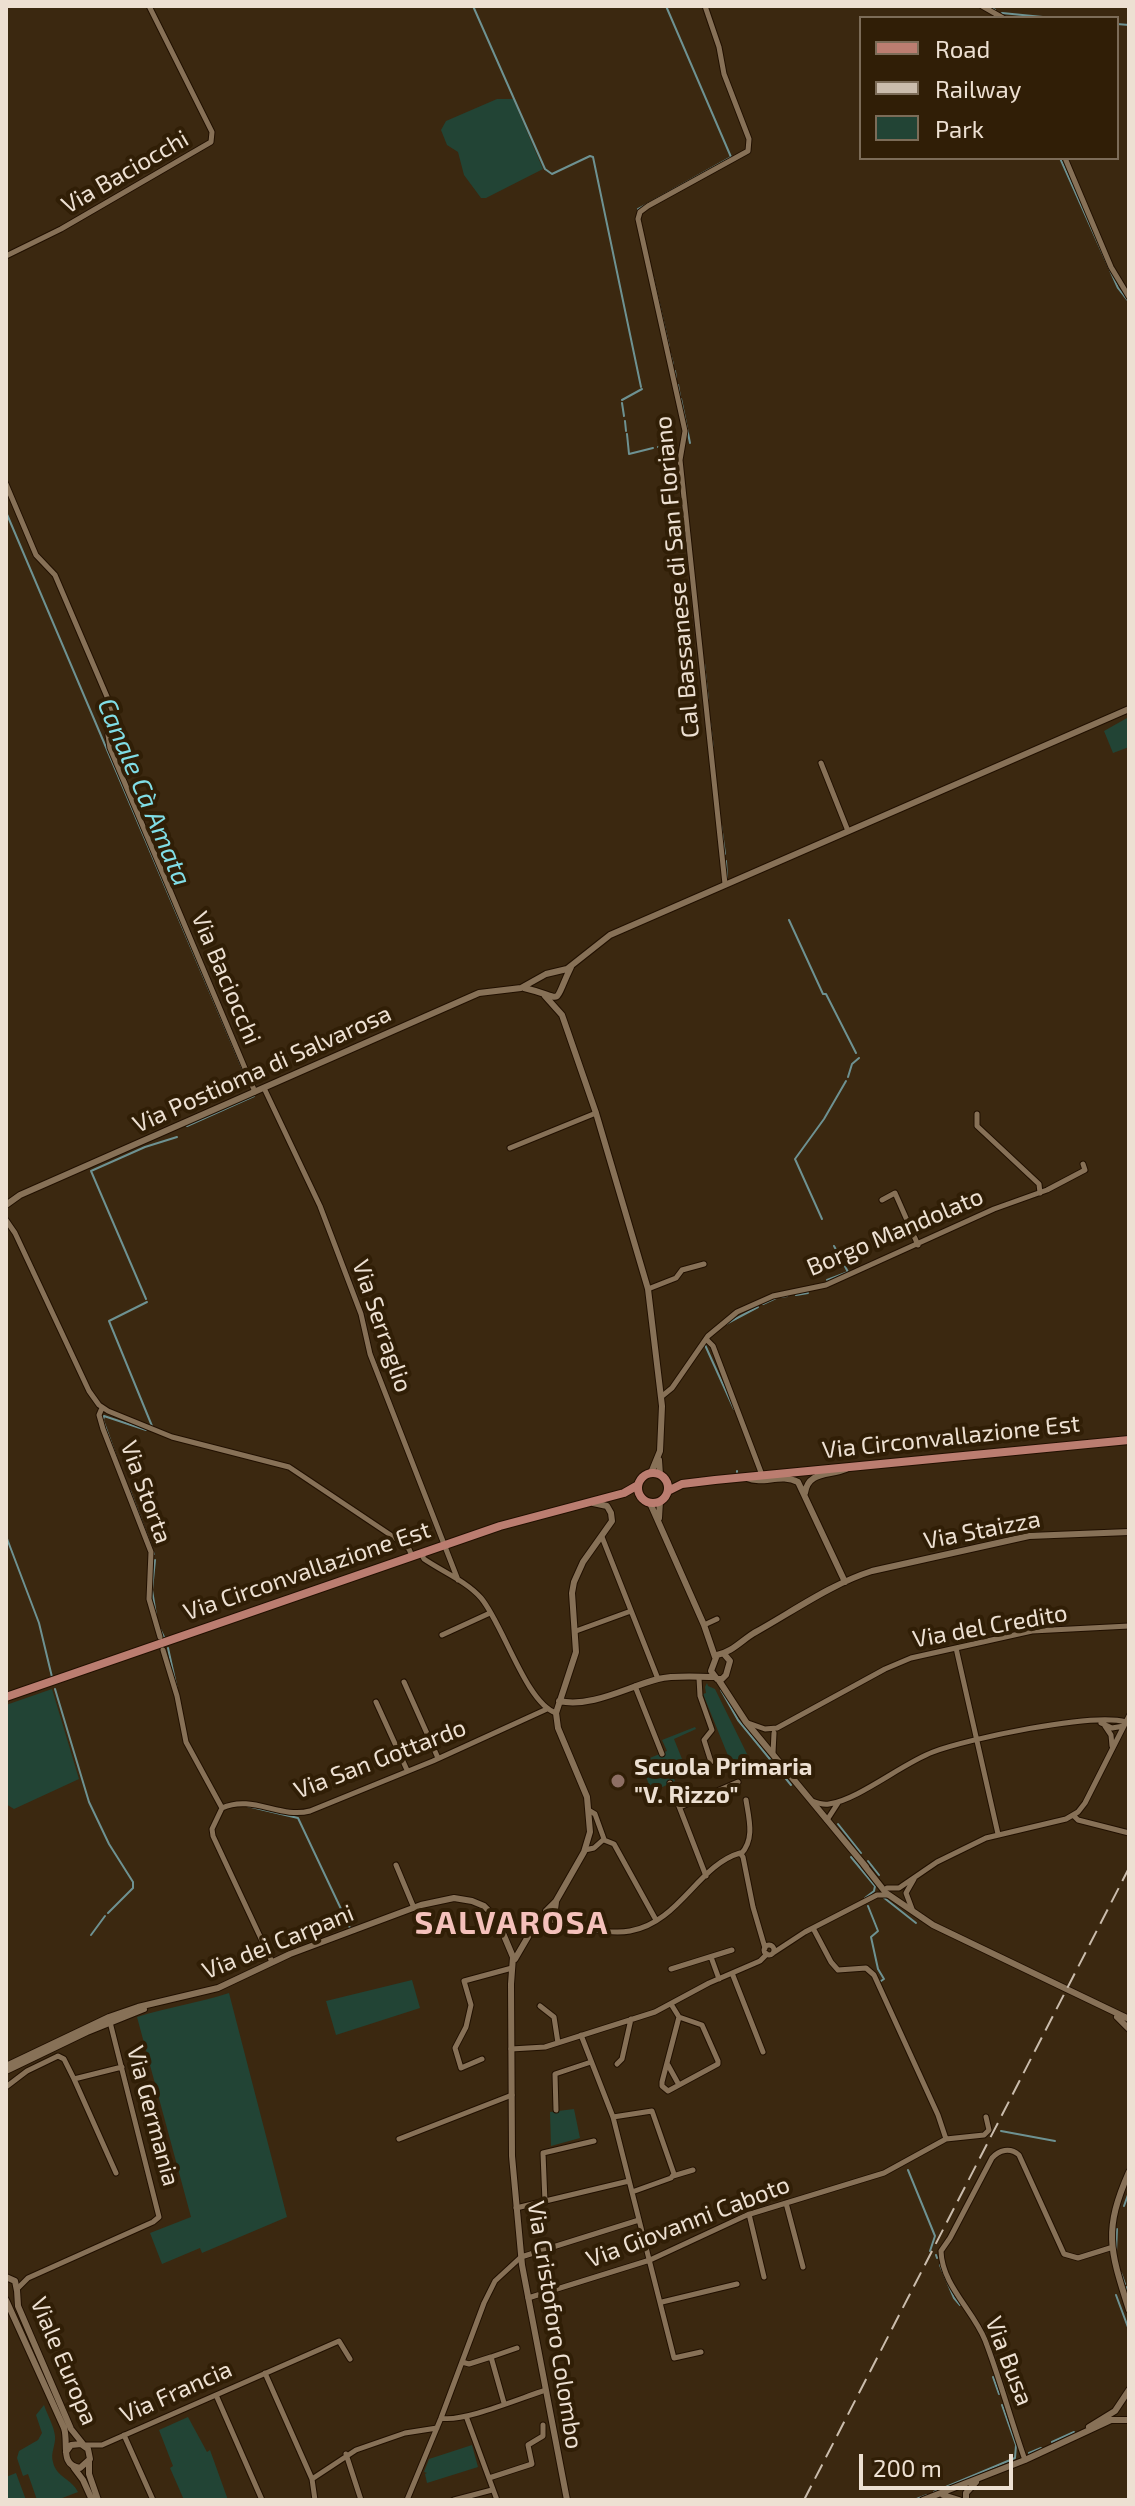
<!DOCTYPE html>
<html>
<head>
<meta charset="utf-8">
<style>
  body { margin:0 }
  #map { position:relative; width:1135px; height:2506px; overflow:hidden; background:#3b2810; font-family:"Exo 2",sans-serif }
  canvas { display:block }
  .frame { position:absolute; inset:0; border:8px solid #ede0d2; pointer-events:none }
  .legend { position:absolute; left:859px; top:16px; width:260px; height:144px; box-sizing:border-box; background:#301e06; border:2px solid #7c6c58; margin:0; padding:10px 14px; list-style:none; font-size:24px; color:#ede0d2 }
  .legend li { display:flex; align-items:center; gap:16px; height:40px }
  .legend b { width:40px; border:2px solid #7c6c58 }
  .scale { position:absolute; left:859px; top:2454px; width:154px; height:36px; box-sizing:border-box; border:4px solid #ede0d2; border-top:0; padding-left:10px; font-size:24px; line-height:28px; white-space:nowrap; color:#ede0d2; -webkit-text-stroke:6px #301e06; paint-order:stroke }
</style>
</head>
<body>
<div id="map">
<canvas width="1135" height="2506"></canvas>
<div class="frame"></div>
<ul class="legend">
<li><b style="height:10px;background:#bb7d70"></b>Road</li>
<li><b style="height:10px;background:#cabcac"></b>Railway</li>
<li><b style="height:22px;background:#224435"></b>Park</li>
</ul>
<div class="scale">200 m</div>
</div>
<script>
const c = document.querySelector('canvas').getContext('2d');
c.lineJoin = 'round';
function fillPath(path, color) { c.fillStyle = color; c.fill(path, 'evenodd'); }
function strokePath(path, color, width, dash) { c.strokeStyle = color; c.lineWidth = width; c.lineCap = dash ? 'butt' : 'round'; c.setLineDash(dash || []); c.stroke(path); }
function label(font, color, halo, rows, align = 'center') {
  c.font = font + ' "Exo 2",sans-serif'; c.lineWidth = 8; c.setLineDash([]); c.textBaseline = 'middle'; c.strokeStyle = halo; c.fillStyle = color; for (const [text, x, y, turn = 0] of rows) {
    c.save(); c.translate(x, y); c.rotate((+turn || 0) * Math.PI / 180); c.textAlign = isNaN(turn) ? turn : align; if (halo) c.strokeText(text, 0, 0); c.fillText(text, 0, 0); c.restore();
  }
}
const green = new Path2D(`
  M497,99H513L543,169L486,198H481L464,175L458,152L447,145L441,130L446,121Z
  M1127,718L1129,720V747L1113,753L1104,731Z
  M707,1683L708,1686L715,1689L748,1756L731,1763L703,1694L706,1693L705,1687Z
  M52,1689L79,1779L14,1809L6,1804V1705Z
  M695,1727L696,1729L674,1739L684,1764L671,1770L675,1781L652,1792L640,1762L667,1751L662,1740Z
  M412,1980L420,2008L336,2035L326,2001Z
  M229,1993L287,2217L202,2253L200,2248L162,2264L150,2233L191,2217L137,2017C168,2007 199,2003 229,1993Z
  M574,2109L580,2138L551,2146L550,2112Z
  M44,2405C47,2414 54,2426 55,2436C56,2445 50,2453 53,2462C56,2477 72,2479 78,2492L57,2500H37L28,2474L23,2476L17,2458L19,2451L38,2440L42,2433L36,2415Z
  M188,2417L207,2452L210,2450L228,2500H184L170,2468L173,2466L159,2430Z
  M472,2445L478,2467L427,2483L425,2474L427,2473L424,2472L429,2459Z
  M16,2473L26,2500H6V2477Z`);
const stream = new Path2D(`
  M473,6L545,169L552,174L590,156L593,157L641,387
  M987,6L995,10
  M1002,13L1053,18
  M1117,24L1129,25
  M1060,158L1118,288L1129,302
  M638,209L731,157L666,6
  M653,277L669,347
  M670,353L673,364
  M675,371L676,379
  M678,385L680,397
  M681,399L690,443
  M622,400L642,389
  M622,403L624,416
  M625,421L626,431
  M627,434L629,454L653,448
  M658,447L671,446L678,461
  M678,468L680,481
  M6,512L250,1086
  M704,663L708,700
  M710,722L713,748
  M721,825L725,854
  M726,861L727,878
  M789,920L823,994H826L856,1053
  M848,1077L852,1064L859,1058
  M187,1126L254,1096
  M822,1219L795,1159L824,1119L846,1081
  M827,1280L848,1272L834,1246
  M796,1295L808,1293
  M780,1297L787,1296
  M146,1299L91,1171L145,1147L177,1137
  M147,1302L109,1321L152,1426
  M763,1304L776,1298
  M724,1325L758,1307
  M705,1345L734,1409
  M117,1459L103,1420L104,1416L146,1430
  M737,1471V1472
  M130,1491L154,1554
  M6,1536L39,1623L52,1677
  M155,1560L152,1590L156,1615
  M158,1625L164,1637
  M168,1648L177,1689
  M55,1689L89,1802L109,1844L133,1882V1888L108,1913
  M721,1690L738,1720L791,1785
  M247,1806L298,1818L350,1928
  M838,1824L861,1853
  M851,1857L875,1886L874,1891L865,1898
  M868,1861L879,1875
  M883,1897L916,1923
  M868,1906L878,1931L871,1937L878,1969L884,1979L881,1981
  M91,1935L105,1916
  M1001,2131L1055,2141
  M908,2170L935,2236L930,2251
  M1124,2206L1129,2192
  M1116,2252L1117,2229
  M936,2255L937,2258
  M940,2265L954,2298L960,2305
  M1121,2273L1125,2284
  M1126,2287L1129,2296
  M1116,2295L1129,2330
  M993,2377L999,2394
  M1052,2442L1074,2432
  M1029,2453L1041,2448
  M934,2492L1015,2458L1016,2445L1002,2405
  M914,2500L927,2495`);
const minor = new Path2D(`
  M705,6L719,47L724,74L749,139L748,151L648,206L640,212L638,219L685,431L680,460L725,884
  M982,6L1003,18
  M1065,158L1111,267L1129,297
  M6,256L61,229L211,142L212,132L149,6
  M6,484L36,555L55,575L108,699L114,715L108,735L110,748L255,1092
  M821,763L848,831
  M264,1088L320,1206L361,1314L370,1354L458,1580
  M977,1114V1126L1039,1184L1040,1193
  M510,1148L596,1113
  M882,1200L895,1193L918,1245
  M6,1220L15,1233L89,1391L99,1405L108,1411L172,1437L289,1467L395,1538L409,1549L412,1556
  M648,1289L676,1278L682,1270L704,1264
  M706,1339L713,1346L762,1475
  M661,1397L672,1388L708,1336L737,1312L773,1296L826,1285L994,1209L1047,1190L1085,1170L1083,1164
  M102,1408L99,1415L103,1429L151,1552L149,1599L160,1637
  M602,1537L658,1679
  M421,1553L424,1559C443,1572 466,1581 481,1598C503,1624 526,1703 556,1713
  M704,1625L717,1619
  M576,1631L631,1611
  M442,1635L490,1613
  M956,1648L998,1834
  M163,1650L177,1696L186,1742L222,1808
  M404,1682L438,1758
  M635,1686L662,1754
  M376,1702L407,1770
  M748,1723L765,1729L777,1728L885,1669L911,1658L1032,1631L1129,1626
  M1101,1723L1112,1728L1124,1726
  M1105,1726L1111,1735L1112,1746
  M773,1753L774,1733
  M689,1771L711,1762L704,1740L712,1730L700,1696L699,1678
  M670,1783L706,1876
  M812,1801C817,1803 823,1805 829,1804C858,1800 903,1763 933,1752C967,1739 1093,1712 1126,1722
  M680,1807L738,1782
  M222,1808C252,1794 280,1819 310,1811L433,1761L547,1709
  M222,1808L212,1829L213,1836L272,1962
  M1074,1816L1078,1820L1129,1833
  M827,1820L838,1803
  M604,1840L614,1844L656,1920
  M585,1850L594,1848L604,1839L595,1814L590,1811
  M741,1854C755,1839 749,1819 746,1800
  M396,1865L414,1908
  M887,1888H899L937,1862L986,1838L1066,1819L1078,1812L1085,1803L1129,1716
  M912,1909L906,1893L914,1879
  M551,1920C576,1923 604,1936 630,1931C679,1923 698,1865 740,1853L743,1857L753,1907L765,1948
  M813,1928L831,1962L838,1970L866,1968L874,1975L938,2115L946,2139L984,2135L989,2130L986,2117
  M764 1950a5 5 0 1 1 10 0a5 5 0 1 1-10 0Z
  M773,1953L805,1932L877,1895H887
  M711,1957L719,1979
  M671,1969L732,1950
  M732,1973L763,2052
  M671,2004L679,2017L702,2025L718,2061V2064L668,2091L662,2086V2082L679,2017
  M540,2006L554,2017L558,2043
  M581,2035L613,2117L674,2358L701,2352
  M511,2049L545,2047L655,2012L709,1983L760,1961L767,1954
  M482,2059L461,2068L455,2048L466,2027L471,2005L464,1981L512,1968
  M617,2064L622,2059L631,2019
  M668,2065L679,2085
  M6,2087L27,2071L58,2056L64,2059L74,2079
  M556,2110L555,2074L591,2062
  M613,2117L652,2111L674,2174L671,2178L632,2192
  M399,2139L512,2095
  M116,2173L74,2079L122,2067
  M673,2176L693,2170
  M545,2202L543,2153L594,2141
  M786,2203L803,2267
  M516,2208L629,2181
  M749,2214L764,2277
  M17,2289L28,2278L153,2222L159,2217L110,2022
  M528,2298L650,2260L747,2215L884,2173L946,2139
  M662,2302L737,2284
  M462,2362L469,2364L491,2357
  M265,2373L312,2479L315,2500
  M216,2395L262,2500
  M504,2403L491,2357L517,2348
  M466,2416L497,2500
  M441,2418C462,2423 523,2397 546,2390
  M124,2435L153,2500
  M86,2445H102L339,2341L350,2359
  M346,2454L361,2500
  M1025,2460C1011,2421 1000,2379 985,2340C973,2310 942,2285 941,2251L950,2238L992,2158C999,2150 1010,2147 1019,2155L1064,2254L1078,2258L1110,2248
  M489,2478L532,2464L528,2445L543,2436V2425
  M312,2479L356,2450L405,2433L437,2428
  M407,2500L441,2418L484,2303L495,2281L521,2257L639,2220
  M454,2500L492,2490`);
const tertiary = new Path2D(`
  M524,988C567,998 551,1008 571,967
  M545,996L562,1015L596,1113L648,1289L662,1406L660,1451L651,1473
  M6,1205L20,1195L479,993L521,988L546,974L567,969L610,935L1129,709
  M659,1460L660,1475
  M747,1478C763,1485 781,1473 798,1482L845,1582
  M805,1493C808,1471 829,1476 846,1469
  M650,1503L704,1625L715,1657
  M659,1518L660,1501
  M724,1654L730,1661L726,1675L722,1679H717L711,1671L717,1655C732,1652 741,1641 754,1633C792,1612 831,1584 872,1571L1029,1536L1129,1532
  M718,1679L746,1722L866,1867
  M559,1701C592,1708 627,1687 658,1679C675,1675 696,1677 715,1677
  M864,1865L886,1893L933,1925L1129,2019
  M547,1910L556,1901L584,1852L590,1832L587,1797L558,1728L556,1713L576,1652L572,1593L574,1582L583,1562L612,1521L611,1513L607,1506L593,1503
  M554,1912L546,1911L545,1918L551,1920L554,1917L556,1902
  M515,1959L529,1935L548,1920
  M1117,2017L1129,2029
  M6,2066L109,2017L138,2007L218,1988L290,1954L421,1905L454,1898L472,1901L484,1906L497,1919L513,1957L511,1984L512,2156L522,2265L567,2500
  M6,2071L87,2032L144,2009
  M1129,2172C1103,2231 1110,2250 1129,2310
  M6,2277L15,2281L17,2291
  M17,2290L18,2306L71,2429L83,2444
  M6,2300L64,2428C69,2443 59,2465 80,2468L90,2459L88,2449L81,2444L71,2445L66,2452
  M1089,2427L1115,2411L1129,2390
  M89,2461V2474L98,2500
  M74,2468L83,2480L92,2500
  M943,2495L959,2500
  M923,2500L1025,2460L1111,2420H1129
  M966,2500V2493L976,2482`);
const primary = new Path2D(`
  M638 1488a15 15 0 1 1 30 0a15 15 0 1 1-30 0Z
  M668,1491L682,1484L715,1480L1129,1440
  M6,1697L500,1526L624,1493L638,1485`);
const rail = new Path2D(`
  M804,2500L1129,1868`);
const markers = [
  [618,1781,8,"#8d6e63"]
];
const streetNames = [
  ["Via Baciocchi",125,172,-30],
  ["Cal Bassanese di San Floriano",677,577,-95],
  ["Via Baciocchi",226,978,67],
  ["Via Postioma di Salvarosa",262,1069,-24],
  ["Borgo Mandolato",895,1232,-23],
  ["Via Serraglio",382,1326,71],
  ["Via Circonvallazione Est",951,1437,-6],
  ["Via Storta",146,1492,70],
  ["Via Staizza",982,1530,-11],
  ["Via Circonvallazione Est",307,1571,-19],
  ["Via del Credito",990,1626,-10],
  ["Via San Gottardo",380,1759,-21],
  ["Via dei Carpani",278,1942,-22],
  ["Via Germania",153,2116,75],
  ["Via Giovanni Caboto",688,2222,-21],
  ["Via Cristoforo Colombo",555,2325,81],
  ["Viale Europa",64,2361,67],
  ["Via Busa",1009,2361,69],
  ["Via Francia",176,2392,-24]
];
const poiNames = [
  ["Scuola Primaria",634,1767],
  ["\"V. Rizzo\"",634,1795]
];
const waterNames = [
  ["Canale Cà Amata",144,792,67]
];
const districtNames = [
  ["SALVAROSA",512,1923]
];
fillPath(green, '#224435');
strokePath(stream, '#6e9292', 2);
strokePath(minor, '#211000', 7);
strokePath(tertiary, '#211000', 8);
strokePath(primary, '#211000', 10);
strokePath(minor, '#877157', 5);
strokePath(tertiary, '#877157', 6);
strokePath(primary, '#bb7d70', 8);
strokePath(rail, '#cabcac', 2, [16, 8]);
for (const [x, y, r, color] of markers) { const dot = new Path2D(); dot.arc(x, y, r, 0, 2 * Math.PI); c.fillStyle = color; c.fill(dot); strokePath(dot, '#301e06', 3); }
label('24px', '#ede0d2', '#301e06', streetNames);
label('bold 24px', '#ede0d2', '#301e06', poiNames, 'left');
label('italic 26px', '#80dde6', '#301e06', waterNames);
c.letterSpacing = '2px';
label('bold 32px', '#f5c1bb', '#301e06', districtNames);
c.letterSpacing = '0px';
</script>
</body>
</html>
